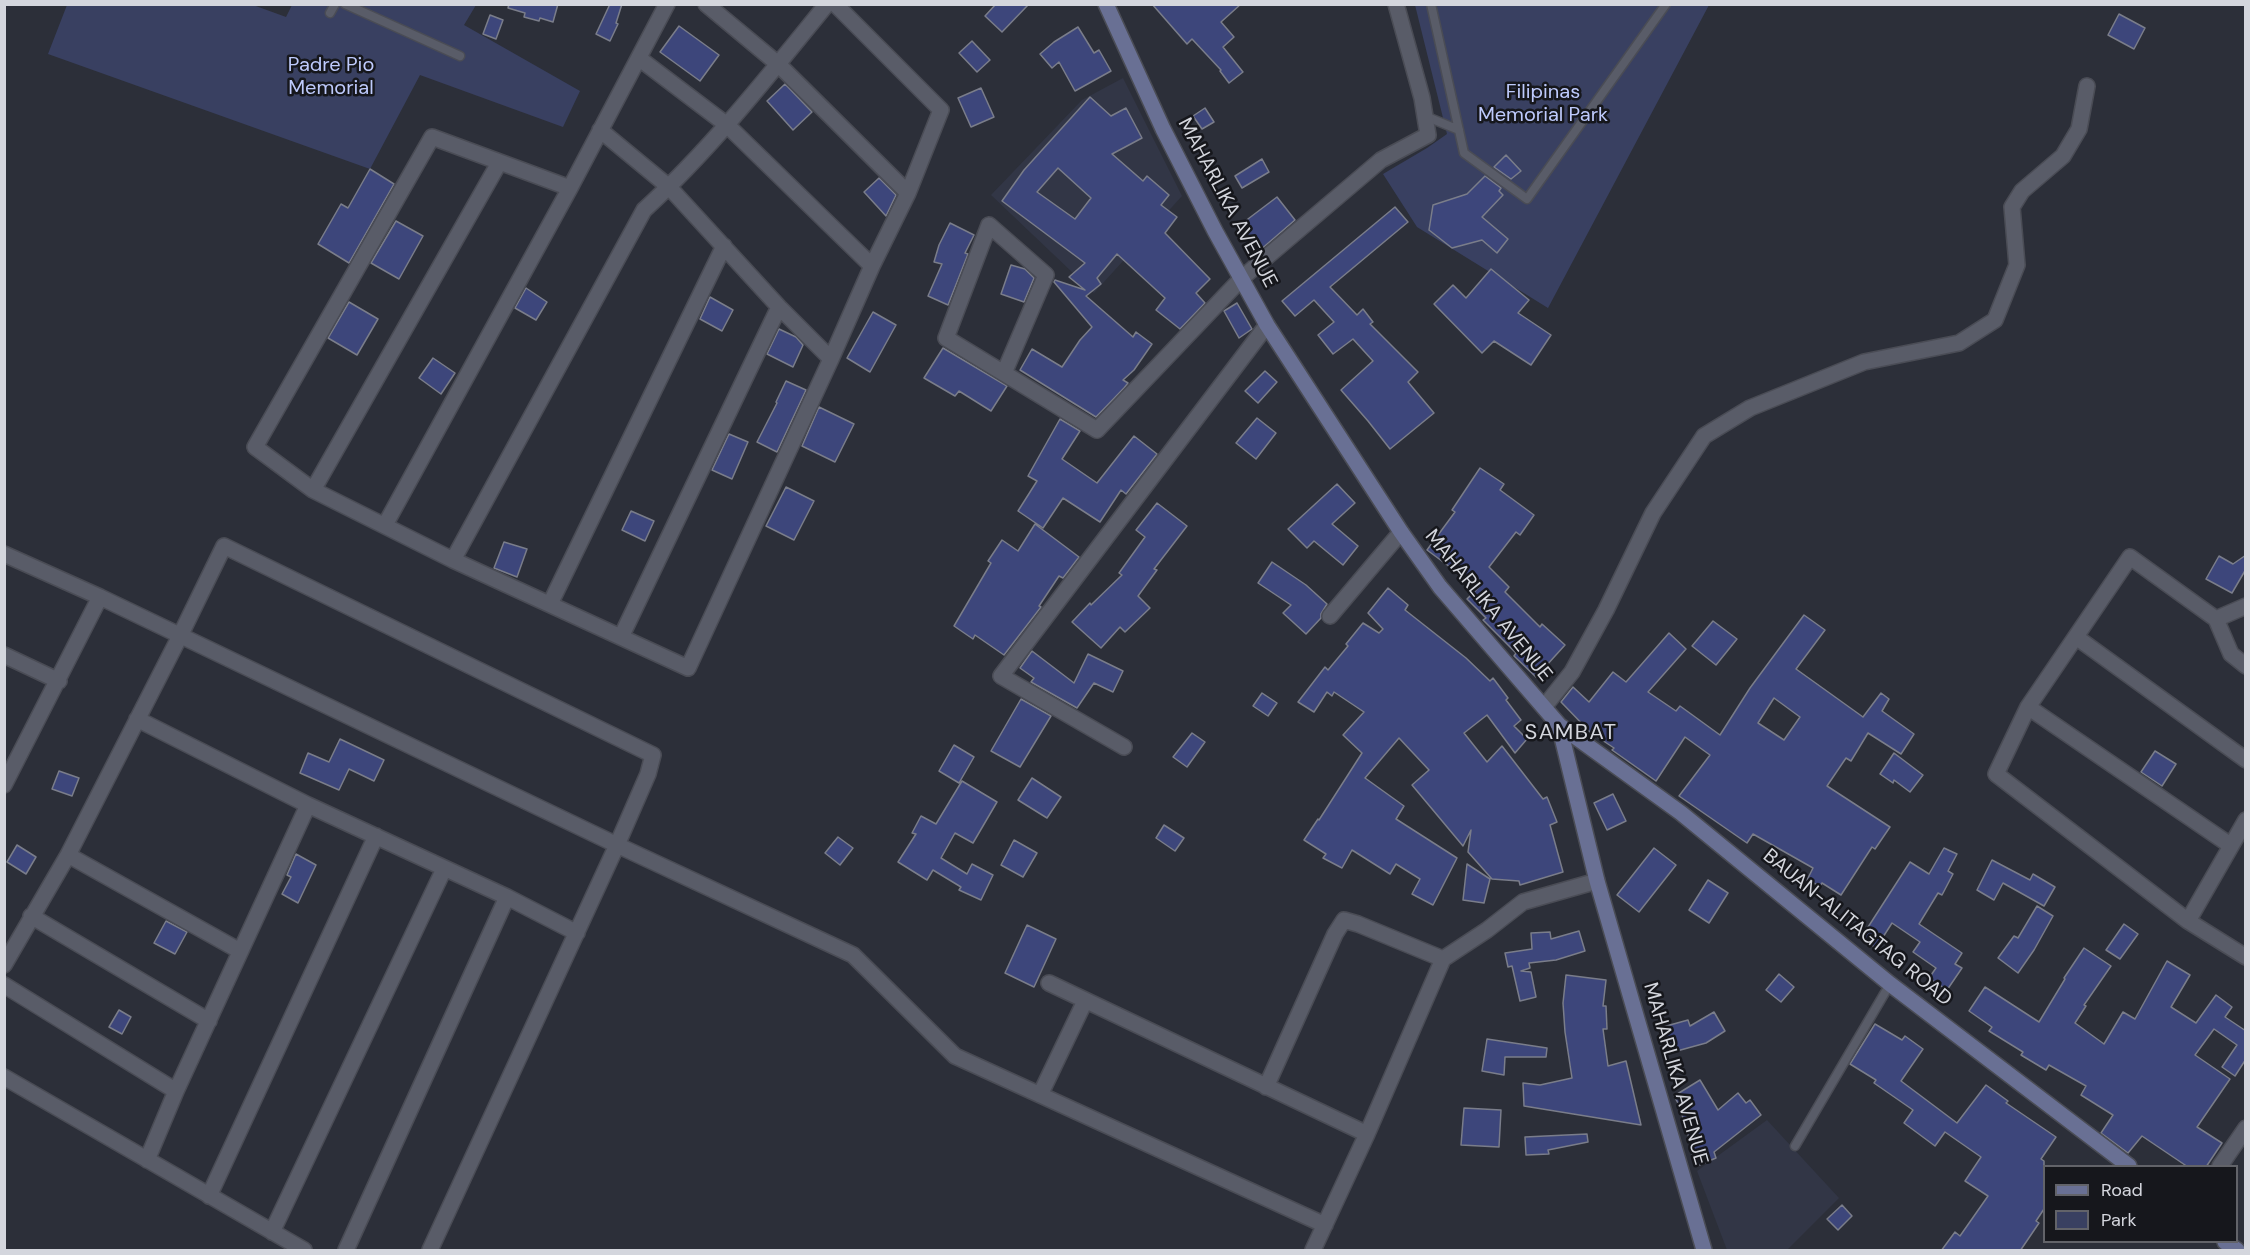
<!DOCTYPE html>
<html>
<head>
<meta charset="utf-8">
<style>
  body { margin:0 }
  #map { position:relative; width:2250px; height:1255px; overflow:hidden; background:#2c2f39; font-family:"DM Sans",sans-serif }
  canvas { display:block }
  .frame { position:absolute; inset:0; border:6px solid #d4d6dd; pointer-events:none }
  .legend { position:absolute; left:2043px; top:1165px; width:195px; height:78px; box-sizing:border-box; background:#16171c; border:2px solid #626369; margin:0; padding:8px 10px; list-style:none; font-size:18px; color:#d4d6dd }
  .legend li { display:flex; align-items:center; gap:12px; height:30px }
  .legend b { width:30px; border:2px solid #626369 }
</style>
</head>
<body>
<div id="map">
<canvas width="2250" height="1255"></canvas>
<div class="frame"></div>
<ul class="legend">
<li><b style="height:8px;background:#697094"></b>Road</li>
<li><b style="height:16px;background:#394061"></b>Park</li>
</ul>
</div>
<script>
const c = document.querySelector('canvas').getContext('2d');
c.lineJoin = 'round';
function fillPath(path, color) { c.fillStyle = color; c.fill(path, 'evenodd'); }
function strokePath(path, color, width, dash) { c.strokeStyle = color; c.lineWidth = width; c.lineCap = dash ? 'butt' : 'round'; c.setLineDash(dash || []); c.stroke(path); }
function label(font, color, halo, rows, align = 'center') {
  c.font = font + ' "DM Sans",sans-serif'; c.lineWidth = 5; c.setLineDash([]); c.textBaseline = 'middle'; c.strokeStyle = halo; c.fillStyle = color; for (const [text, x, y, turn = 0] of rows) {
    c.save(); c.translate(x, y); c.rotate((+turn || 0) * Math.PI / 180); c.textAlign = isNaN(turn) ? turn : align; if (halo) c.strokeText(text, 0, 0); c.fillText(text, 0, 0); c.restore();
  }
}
const built = new Path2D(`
  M1123,78L1182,196L1094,293L991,195L1082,100Z
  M1767,1120L1839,1198L1787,1250H1727L1697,1171Z`);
const green = new Path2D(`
  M67,5H253L286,17L292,5H476L464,25L580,91L563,127L420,75L370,169L48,54Z
  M1415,5H1709L1548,308L1417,227L1383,174L1427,148L1447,134Z`);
const building = new Path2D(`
  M509,4H558L553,22L540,18L539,21L524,17L525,13L508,8Z
  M610,4H622L616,23L618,24L610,41L596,34Z
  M996,4H1029L1002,32L985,16Z
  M1152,4H1241L1221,22L1234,37L1223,47L1243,72L1229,83L1220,71L1221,70L1192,39L1187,44Z
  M2119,14L2145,28L2134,49L2108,35Z
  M490,15L503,20L496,39L483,34Z
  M679,26L719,55L700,81L660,52Z
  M1078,27L1094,53L1099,50L1111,71L1075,91L1059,62L1052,68L1040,54L1054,42Z
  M972,41L990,60L977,72L959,53Z
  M785,84L812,112L793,130L767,101Z
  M981,88L994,117L971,127L958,98Z
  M1090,97L1111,116L1126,108L1142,138L1112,154L1143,181L1147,176L1169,195L1161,205L1177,217L1165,233L1210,279L1196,293L1205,303L1180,329L1156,310L1165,298L1117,254L1097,278L1101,284L1086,296L1133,337L1136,332L1152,344L1134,370L1123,380L1128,383L1124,388L1096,417L1020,370L1032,349L1062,367L1080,340L1092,327L1054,282L1055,280L1085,290L1069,277L1085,263L1002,201L1024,170ZM1058,168L1091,198L1075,219L1037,192Z
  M1205,108L1214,122L1202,129L1193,116Z
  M1506,155L1521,171L1511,179L1494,167Z
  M1262,159L1269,172L1242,188L1235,176Z
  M370,169L394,184L349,263L318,244L341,204L348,208Z
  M1485,176L1501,188L1499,191L1503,195L1482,217L1508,239L1497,253L1482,240L1452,248L1429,230L1433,205L1467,194Z
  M879,178L896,195L886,216L864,192Z
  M1277,197L1295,220L1259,251L1240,225Z
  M1395,207L1408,222L1330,287L1357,315L1363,309L1373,322L1370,324L1418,372L1408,382L1434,413L1390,449L1368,421L1341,390L1373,361L1353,339L1333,354L1318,335L1334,322L1314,300L1295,316L1282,301Z
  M396,221L423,236L399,279L371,263Z
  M950,223L974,235L965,253L968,254L948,305L928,296L942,264L934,262L939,245Z
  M1011,265L1025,269L1034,278L1024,302L1001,294Z
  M1491,269L1529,300L1518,313L1551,335L1531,365L1494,341L1482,353L1434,304L1453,285L1466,298Z
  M526,288L547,302L536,320L515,308Z
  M710,297L733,310L722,331L700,319Z
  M349,302L378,319L357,355L328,338Z
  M1237,303L1252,329L1239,338L1224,311Z
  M873,312L896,325L870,372L847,358Z
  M779,329L796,337L803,345L793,367L767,354Z
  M943,348L1007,386L991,411L959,391L955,396L924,378Z
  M433,358L455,373L441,394L419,378Z
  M1265,371L1277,382L1258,403L1245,391Z
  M786,381L806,390L777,452L757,442L777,403L776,402Z
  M819,407L854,424L835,462L802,446Z
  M1257,418L1276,433L1256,459L1236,443Z
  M1060,419L1080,431L1062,459L1097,483L1134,436L1157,454L1126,494L1121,490L1100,522L1063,498L1043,528L1018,511L1037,481L1028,476Z
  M729,434L748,442L732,479L712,470Z
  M1480,468L1504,484L1500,490L1534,515L1520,535L1516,532L1489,567L1509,587L1505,592L1540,627L1542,624L1565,645L1536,677L1514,656L1516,653L1483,620L1486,618L1467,599L1479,587L1452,565L1450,567L1427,550L1455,512L1452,510Z
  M1337,484L1355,503L1332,524L1358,546L1343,565L1314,541L1307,548L1288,529Z
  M786,487L814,501L794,540L766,526Z
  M1157,503L1187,526L1154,569L1157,570L1138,596L1150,608L1125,632L1120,627L1101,648L1072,622L1090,603L1091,605L1122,575L1119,573L1145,537L1136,530Z
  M631,511L654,521L645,541L622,530Z
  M1035,524L1079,557L1063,578L1059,576L1039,606L1041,607L1004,655L975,635L973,639L954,626L991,563L988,561L1002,540L1018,551Z
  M504,542L527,549L517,577L494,568Z
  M2246,555V569L2232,593L2206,579L2219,556L2233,564Z
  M1272,562L1306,585L1327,604L1321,614V618L1306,634L1283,613L1291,605L1258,583Z
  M1388,588L1408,605L1405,610L1466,658L1490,681L1493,678L1508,698L1506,700L1521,720L1514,726L1527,739L1515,753L1487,715L1464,733L1487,762L1502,746L1543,799L1547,797L1557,822L1550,825L1563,872L1520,885L1519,881L1492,879L1468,852L1471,830L1463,846L1412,785L1429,770L1399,738L1365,778L1404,806L1396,819L1457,858L1433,905L1412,894L1420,879L1396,864L1390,874L1352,850L1342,868L1323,858L1326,854L1304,840L1318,819L1319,820L1362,753L1343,735L1364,712L1334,692L1332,696L1327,692L1314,712L1298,702L1325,667L1328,670L1348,646L1346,644L1363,623L1379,633L1383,629L1368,613Z
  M1804,615L1825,630L1796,669L1863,717L1881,693L1889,699L1882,711L1914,734L1901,754L1868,733L1851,761L1846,758L1827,786L1890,827L1875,849L1872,847L1841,895L1822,883L1820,886L1807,880L1813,868L1753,834L1747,843L1679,796L1710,755L1685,737L1656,781L1612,750L1614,748L1590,732L1561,702L1573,687L1589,702L1613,672L1626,682L1669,633L1686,649L1648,692L1676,711L1680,706L1720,735L1750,688ZM1774,698L1800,717L1784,740L1758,723Z
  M1713,621L1737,639L1716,665L1692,646Z
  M1032,651L1074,683L1088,654L1123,671L1113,692L1094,683L1077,708L1031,682L1034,678L1020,668Z
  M1262,693L1277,703L1268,716L1253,706Z
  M1021,699L1051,716L1020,767L991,751Z
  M1192,733L1205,742L1187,767L1173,757Z
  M340,739L384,760L374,781L349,769L339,790L300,773L308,753L329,762Z
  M954,745L974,757L959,783L939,771Z
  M2155,751L2176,764L2162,786L2141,772Z
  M1894,753L1923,775L1910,792L1894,780L1893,783L1880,774Z
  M59,771L79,778L72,796L52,789Z
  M1032,778L1061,797L1047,818L1018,800Z
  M962,781L997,802L973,843L955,833L941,858L967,874L972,864L993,875L981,900L959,890L961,887L933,870L927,880L898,862L916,834L912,833L921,816L936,824Z
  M1613,794L1626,821L1607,830L1594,803Z
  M1164,825L1184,838L1175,851L1156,838Z
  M838,837L853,848L840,865L825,853Z
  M1014,840L1037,853L1023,877L1001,865Z
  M17,845L36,857L26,874L7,862Z
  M1654,848L1676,865L1639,912L1617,895Z
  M1944,848L1957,854L1948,871L1953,874L1942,895L1938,893L1919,924L1962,953L1955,964L1962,968L1947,990L1929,978L1936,968L1913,952L1920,942L1892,923L1876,948L1861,938L1910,862L1929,874Z
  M296,854L316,865L298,903L282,894L291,877L287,875Z
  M1992,860L2030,880L2033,874L2055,887L2044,906L2003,883L1994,900L1977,890Z
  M1467,864L1490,879L1484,903L1463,900Z
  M1708,880L1728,893L1709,923L1689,910Z
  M2037,906L2053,916L2034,950L2018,973L1998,958L2014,936L2018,938Z
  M166,921L187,932L175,954L154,943Z
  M2124,924L2138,934L2120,959L2106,950Z
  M1027,925L1056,939L1034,987L1005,973Z
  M1579,931L1585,951L1556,960L1529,963L1530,968L1521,971L1531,972L1536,997L1520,1001L1512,966L1508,967L1505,953L1532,949L1531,933L1550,932L1551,939Z
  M2084,948L2111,966L2084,1005L2086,1006L2075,1023L2104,1044L2123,1012L2135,1019L2167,961L2190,975L2171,1007L2196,1023L2216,995L2232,1007L2225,1017L2246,1031V1059L2235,1076L2222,1067L2237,1045L2214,1029L2195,1055L2230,1079L2197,1127L2222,1143L2206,1167H2188L2142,1136L2128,1153L2101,1133L2113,1115L2081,1095L2086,1086L2049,1065L2046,1070L2021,1055L2023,1052L1989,1031L1992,1027L1969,1011L1985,987L2039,1022L2065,979L2064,978Z
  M1779,974L1794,987L1781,1002L1766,990Z
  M1566,975L1606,980L1603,1006H1606L1607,1029H1603L1608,1066L1626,1061L1641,1125L1524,1106L1523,1083L1540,1085L1572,1078L1565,1032L1563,1003Z
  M119,1010L131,1017L122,1034L109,1027Z
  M1714,1012L1725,1031L1706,1043L1666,1054L1659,1028L1688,1020L1690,1026Z
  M1875,1024L1902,1040L1905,1036L1923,1049L1901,1081L1957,1123L1986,1085L2008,1101L2006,1103L2056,1137L2041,1159L2044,1161V1209L2036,1221L2039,1223L2020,1251H1941L1955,1232L1960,1236L1988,1196L1965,1181L1981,1157L1945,1132L1935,1146L1904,1123L1913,1110L1874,1083L1876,1080L1850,1064Z
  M1487,1039L1547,1048L1546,1057H1505L1504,1075L1482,1071Z
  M1700,1080L1718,1110L1738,1093L1746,1103L1750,1100L1761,1115L1714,1152L1716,1158L1697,1166L1690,1149L1692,1148L1679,1105L1674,1096Z
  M1464,1108L1501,1110L1499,1147L1461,1145Z
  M1587,1134L1588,1142L1548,1150L1549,1154L1526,1155L1525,1137Z
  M1842,1205L1852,1216L1838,1230L1827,1219Z`);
const service = new Path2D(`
  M345,4L460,56
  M1431,4L1464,153L1527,199L1666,4
  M330,13L335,4
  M1425,116L1459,130
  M1795,1146L1890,984`);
const minor = new Path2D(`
  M706,4L778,64L908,193
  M640,59L727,125L872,266
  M600,130L669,187L779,307L831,359
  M570,188L432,137L255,447L313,490L453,560L688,668L831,359L872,266L908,193L941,110L835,4
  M1004,373L1046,275L989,225L946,338L1097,430L1242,278L1381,160L1428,135L1422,98L1396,4
  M313,490L499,163
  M385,525L570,188L667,4
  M4,554L100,597L617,845L853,955L955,1056L1325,1225
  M453,560L644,210C712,148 769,75 827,4
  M550,604L724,246
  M1330,616L1401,532
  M2216,619L2246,606
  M621,637L779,307
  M2076,637L2246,760
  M4,655L59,681
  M2246,666L2231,654L2216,619L2130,557L2028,707L1996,774L2188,921L2246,957
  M1544,707L1572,672L1606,610L1653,513L1704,436L1750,408L1864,362L1959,343L1995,320L2017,265L2012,207L2022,191L2063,156L2079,129L2087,86
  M2028,707L2230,845
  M137,719L308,805L507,897L577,933
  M1124,747L1001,676L1267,325
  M4,785L100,597
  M68,855L240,951
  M31,916L209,1021
  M2188,921L2246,820
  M4,965L68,855L180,636L224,546L653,755L648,774L617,845L430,1250
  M1049,983L1367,1134
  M4,985L176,1091
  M4,1077L304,1250
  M1266,1087L1335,934L1344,920L1358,924L1443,959
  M1040,1095L1085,1001
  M147,1160L176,1091L308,805
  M2220,1166L2246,1128
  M209,1196L376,836
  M272,1232L444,869
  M346,1250L507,897
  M1313,1250L1367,1134L1443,959L1487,930L1523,902L1597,881`);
const secondary = new Path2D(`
  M1106,4L1163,129L1215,231L1267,325L1401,532L1440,587L1559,725L1597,881L1704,1250
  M1559,725L1681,813L1890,984L2129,1166
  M2225,1242L2237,1250`);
const parkNames = [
  ["Padre Pio",331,66],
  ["Memorial",331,89],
  ["Filipinas",1543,93],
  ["Memorial Park",1543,116]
];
const streetNames = [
  ["MAHARLIKA AVENUE",1227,203,62],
  ["MAHARLIKA AVENUE",1488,606,51],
  ["BAUAN-ALITAGTAG ROAD",1857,928,39],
  ["MAHARLIKA AVENUE",1675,1074,74]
];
const quarterNames = [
  ["SAMBAT",1571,733]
];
fillPath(built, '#323646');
fillPath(green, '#394061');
fillPath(building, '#3d467b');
strokePath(building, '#7a7d8a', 1.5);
strokePath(service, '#4a4c55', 11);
strokePath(minor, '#4a4c55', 18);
strokePath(secondary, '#4a4c55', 18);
strokePath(service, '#595c68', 8);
strokePath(minor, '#595c68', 15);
strokePath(secondary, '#697094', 15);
label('20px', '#becafc', '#16171c', parkNames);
label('20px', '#d4d6dd', '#16171c', streetNames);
c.letterSpacing = '1.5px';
label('22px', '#d4d6dd', '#16171c', quarterNames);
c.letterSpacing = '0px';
</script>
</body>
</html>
